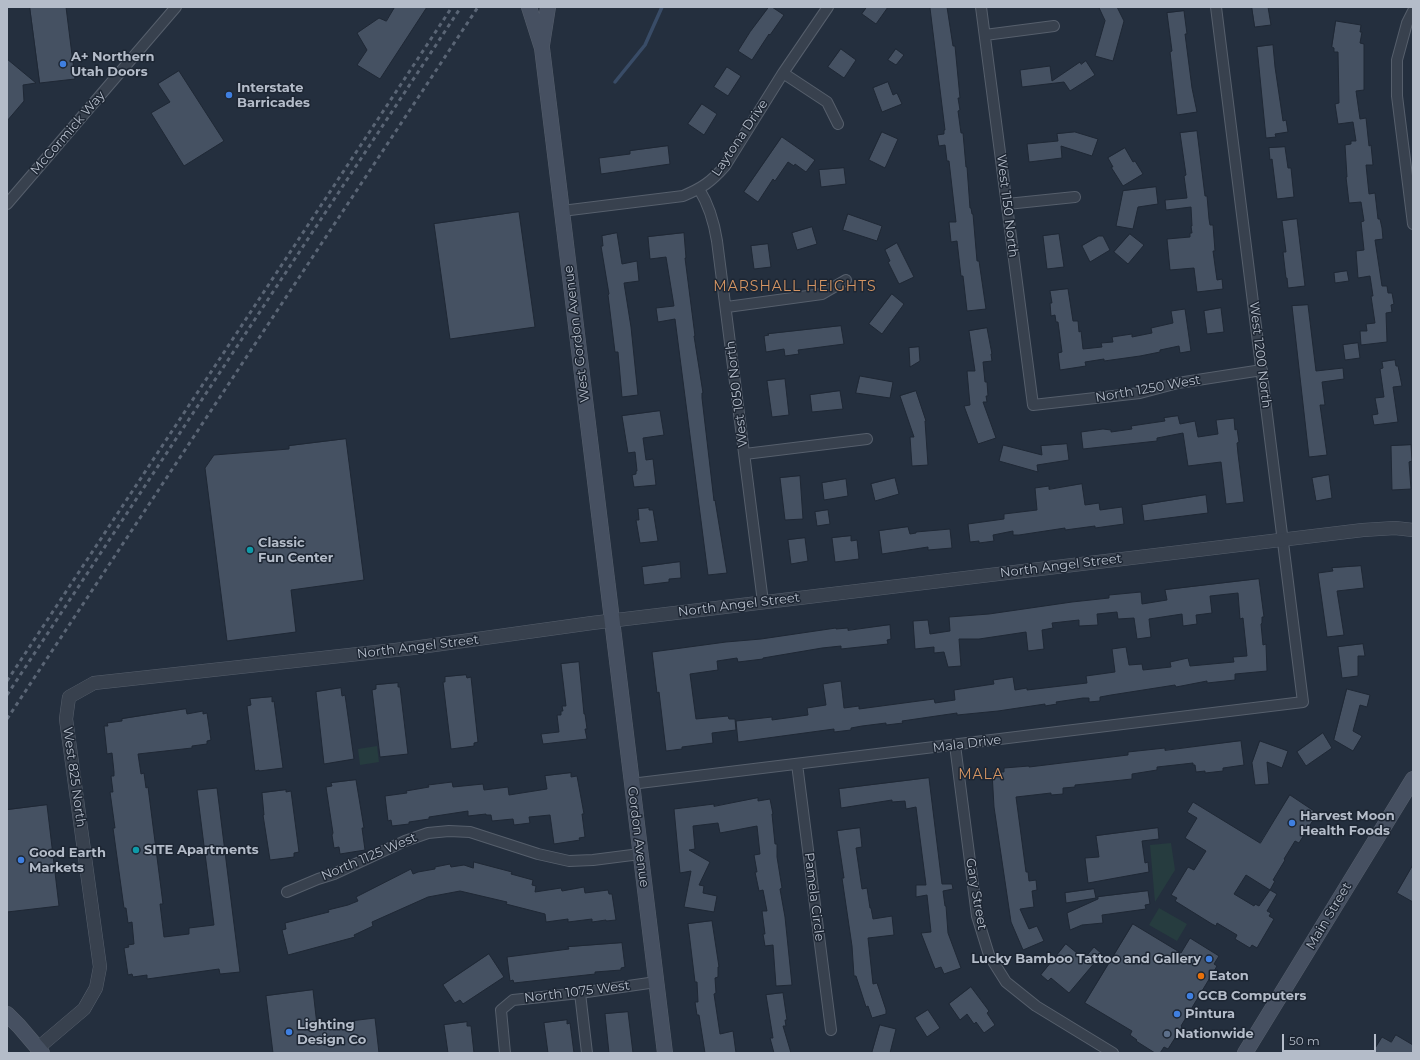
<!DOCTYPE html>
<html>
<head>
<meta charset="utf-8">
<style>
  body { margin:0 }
  #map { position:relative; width:1420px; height:1060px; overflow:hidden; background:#242f3e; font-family:Montserrat,sans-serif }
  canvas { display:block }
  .frame { position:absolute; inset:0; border:8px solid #b4bcc9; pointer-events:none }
  .scale { position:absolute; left:1282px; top:1034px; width:94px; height:18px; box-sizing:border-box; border:2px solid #b4bcc9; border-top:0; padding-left:5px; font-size:12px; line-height:14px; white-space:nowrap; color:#b4bcc9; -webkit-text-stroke:3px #1d2633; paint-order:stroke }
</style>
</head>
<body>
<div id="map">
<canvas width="1420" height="1060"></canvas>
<div class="frame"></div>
<div class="scale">50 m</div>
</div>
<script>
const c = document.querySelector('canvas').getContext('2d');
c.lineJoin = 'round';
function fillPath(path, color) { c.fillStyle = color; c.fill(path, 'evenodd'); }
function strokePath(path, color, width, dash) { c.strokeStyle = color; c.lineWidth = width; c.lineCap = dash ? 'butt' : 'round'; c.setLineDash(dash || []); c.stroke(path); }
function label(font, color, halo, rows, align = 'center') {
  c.font = font + ' Montserrat,sans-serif'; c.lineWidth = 3; c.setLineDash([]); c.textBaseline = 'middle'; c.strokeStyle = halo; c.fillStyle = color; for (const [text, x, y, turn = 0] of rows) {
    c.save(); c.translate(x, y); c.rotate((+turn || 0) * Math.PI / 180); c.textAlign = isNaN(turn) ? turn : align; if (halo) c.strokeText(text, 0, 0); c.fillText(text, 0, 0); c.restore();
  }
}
const green = new Path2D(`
  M377,746L379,762L360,765L358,749Z
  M1171,843L1175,870L1155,902L1150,845Z
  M1159,908L1187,924L1177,941L1149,925Z`);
const stream = new Path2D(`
  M615,82L645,45L662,7`);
const building = new Path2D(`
  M30,7H66L75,79L40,83Z
  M395,7H427L380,79L357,65L367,50L357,33L379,18L386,21Z
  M769,7H772L784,15L770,35L769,34L752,60L738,51L750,32Z
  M867,7H888L876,24L862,14Z
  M936,7H947L953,46H955L960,98H958L960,110L958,111L961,133H963L966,167H967L970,208H971L972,214H973L977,261H979L986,309L967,311L963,276H961L957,241L951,242L949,222H956L949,161H947L945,145L939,146L937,135L944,134V130H945L930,8Z
  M1099,7H1117L1124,21L1113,61L1095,56L1105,21Z
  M1252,7H1268L1271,25L1255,27Z
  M1184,11L1187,34H1185L1192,88L1197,112L1177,115L1170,52L1172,51L1167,13Z
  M1336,21L1361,25L1360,32H1362L1360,43L1364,44V90L1356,91L1360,119L1366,118L1369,146L1371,145L1373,165H1366L1369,194L1375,193L1378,219H1380L1382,228L1383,239L1375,240L1382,286H1387L1388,293H1392L1394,304L1391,305L1392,312L1386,313L1387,342L1361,345L1360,331H1367L1366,324L1375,323L1371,296H1373L1370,276L1358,278L1356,251L1364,250L1361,222L1364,221L1361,202L1349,203L1346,177H1347L1345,145L1351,144V141H1356L1353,122L1338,124L1335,104L1339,103L1338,52H1334V48L1332,47Z
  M1273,45L1275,67L1283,121L1286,120L1288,132L1275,134L1276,137L1266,138L1257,47Z
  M841,49L856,60L844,78L828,67Z
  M896,49L904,55L896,65L888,60Z
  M7,59L36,83L23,85L24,101L7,121Z
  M1086,61L1095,75L1070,91L1064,82L1022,87L1020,70L1050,66L1052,81L1080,62L1081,64Z
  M727,67L741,76L728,96L714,87Z
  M179,71L224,141L184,166L151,113L170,102L158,84Z
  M888,82L893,95L897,93L902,104L882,112L873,88Z
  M702,104L717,114L704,135L688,124Z
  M1197,131L1205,196H1207L1209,219L1210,225H1213L1215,251H1213L1217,280L1222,279L1223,289L1197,292L1194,268L1170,270L1167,239L1190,237V233H1192L1191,226H1192L1191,207L1166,210L1165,200L1187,198L1184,176L1186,175L1180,133Z
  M882,132L898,139L885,168L869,160Z
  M1075,132L1098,139L1092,156L1061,146L1062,158L1029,162L1027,144L1058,141L1057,134Z
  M782,137L815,160L806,172L795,164L794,166L788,162L775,181L773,179L758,202L744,192Z
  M668,146L670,164L601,174L599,158L630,154V151Z
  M1285,147L1288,168H1291L1294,197L1277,199L1272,159L1270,160L1269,148Z
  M1125,148L1133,162L1135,161L1143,174L1123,186L1111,167H1113L1108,158Z
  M844,168L846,184L821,187L819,170Z
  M1156,187L1158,204L1138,207L1133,229L1116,226L1123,191Z
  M519,212L535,327L450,339L434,224Z
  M848,214L882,226L877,241L843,230Z
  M1297,219L1305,286L1288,288L1287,278H1286L1283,252H1286L1282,221Z
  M812,227L817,244L797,250L792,233Z
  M617,233L622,264L637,261L639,281L624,283L631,327L638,395L622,397L618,352H615L608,295L609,294L601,246H603L602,236Z
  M684,233L686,258H685L695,336H694L703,393H702V398L714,501L715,500L727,573L708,575L675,319L658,322L656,308L674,306L666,257L650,259L648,237Z
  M1059,234L1064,267L1047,269L1043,236Z
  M1130,234L1144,245L1128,264L1114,252Z
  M1099,236H1103L1110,250L1090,262L1082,246Z
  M897,243L914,277L899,284L888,262L890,261L885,250Z
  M768,244L771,267L754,269L751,246Z
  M1347,271L1349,281L1335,283L1334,273Z
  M1068,289L1073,321H1078L1079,332L1081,331L1083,349L1102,347L1101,343L1113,342L1112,337L1132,334V337L1152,333L1151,328L1173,323L1171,311L1185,309L1191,351L1180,353L1179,346L1160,350V352L1140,356L1104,361V359L1085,362L1086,366L1060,370L1058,353L1062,352L1058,322H1056L1055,315L1051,316L1050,303H1052L1050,291Z
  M892,294L904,304L882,334L869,324Z
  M1308,305L1316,371L1343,368L1344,379L1322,382L1325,405H1320L1327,455L1309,457L1292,306Z
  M1221,308L1224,332L1207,334L1204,311Z
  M841,326L844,344L798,350L799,354L785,356L784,349L766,352L764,336L769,335L768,334Z
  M987,328L992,354H991L992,361L983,362L985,382H987L988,396H986L987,402H983L996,438L978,444L964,406L970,405L967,371H975L969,331Z
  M1358,343L1360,358L1345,360L1343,345Z
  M919,347L920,361L910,367L909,348Z
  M1395,360L1396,366H1398L1402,386L1393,387L1398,422L1374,425L1372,415L1378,414L1375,398L1384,397L1380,369L1383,368L1382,362Z
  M860,376L893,382L890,398L856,393Z
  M785,379L789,415L772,417L767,381Z
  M840,391L843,409L812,412L810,395Z
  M916,391L926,421H925L928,465L912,466L910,437H914L900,396Z
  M660,411L664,435L643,438L646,460L653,459L656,485L634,487L632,475L636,474V471H637L635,452L628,453L622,416Z
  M1178,416L1180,424L1195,421L1198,437L1218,434L1216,420L1234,418L1235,430L1237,429L1239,442L1237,443L1238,454L1244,502L1226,504L1221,462L1188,466L1183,433L1157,438V441L1083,449L1081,432L1103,429L1111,430V432L1132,429L1131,426L1165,421L1164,418Z
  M346,439L364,580L291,590L296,632L227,641L205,468L214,455L289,449V446Z
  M1067,444L1069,460L1037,465L1038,472L999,461L1003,445L1042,455L1041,446Z
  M1411,445L1412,461L1409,462L1411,489L1392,490L1391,446Z
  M1329,475L1332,498L1316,501L1312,478Z
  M800,476L803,519L785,520L780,478Z
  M895,478L899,494L875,501L871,484Z
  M846,479L848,496L824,500L822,483Z
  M1082,484L1085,505L1099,503L1100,510L1122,507L1124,524L1095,528V526L1065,530V528L1019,535H1013V531L993,535L994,541L979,543V541L970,542L968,524L1004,519V514L1037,510L1035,488L1049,486V489Z
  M1206,495L1208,513L1144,521L1142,505Z
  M649,508V510H653L658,541L640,543L636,520H639L638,509Z
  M828,510L830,524L817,526L815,512Z
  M908,527L910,534L916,533V532L950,529L952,548L928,550V547L882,554L879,531Z
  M851,536V541L857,540L859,559L835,562L832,538Z
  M805,538L808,561L791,564L788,540Z
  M680,562L681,578L669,579V582L644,585L642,567Z
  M1361,566L1364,588L1337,591L1344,635L1327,637L1318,573L1333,571L1332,568Z
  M1259,579L1264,617H1262V623L1261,624L1263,645L1266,644L1267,671L1235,674V680L1207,683V681L1176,687L1175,685L1111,695L1100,697V701L1089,702V698H1083L1056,702L1057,704L1045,706V704L998,711L957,715V713L902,721L903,723L886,725V723L862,726L851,728V730L834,732V729L738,742L736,721L772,717V720L808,715L807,708L826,705L823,684L841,681L844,708L859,706V709L934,699L935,703L955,700L954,690L994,684L993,680L1013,677L1015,690L1027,688V690L1087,683L1086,676L1115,672L1112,649L1126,647L1129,665L1142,664L1143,670L1171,667L1170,662L1188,658L1190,666L1234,662L1233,657L1247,656L1243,618L1240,619L1238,593L1210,596L1212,613L1196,615L1197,624L1183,626L1182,614L1149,619L1151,637L1137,639L1134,618L1118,619L1117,612L1097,614L1098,625L1079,626V620L1052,623L1053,628L1042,630L1044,649L1028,651L1026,632L979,639H959L961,666L948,667L944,652L934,653V647L915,649L913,621L928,620L930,634L950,631L949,617L989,614L1072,602L1109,598V595L1141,592L1142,604L1167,600L1165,590Z
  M890,625L891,639L887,640L888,644L841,649V646L822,648L763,658V659L738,662L737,658L717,661L718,670L690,674L696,719L728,716L729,719H735L736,730L712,733L713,743L682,747V749L666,751L659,692L657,693L652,652L726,642L761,639L836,628V629L848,628V630Z
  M1363,644L1365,656H1358V676L1342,678L1338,647Z
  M579,662L584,714H585L587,729H585L587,739L543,744L541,734L559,732L557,715H561V711H563L562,706H566L561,664Z
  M466,675L467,678L471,677L478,742L474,743V746L451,749L443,682H445V677Z
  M398,683V687H400L408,754L380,757L372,690L376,689V685Z
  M341,688L342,696L345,695L354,759L324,764L316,692Z
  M1347,689L1370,695L1367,707L1360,705L1353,731L1362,736L1353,751L1334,740Z
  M272,697V702L274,701L283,768L259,771V770L255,771L247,706L251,705L250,699Z
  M186,709L187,714L203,711V714L207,713L211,740L207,741V744L192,746V748L138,754L141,774L144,773L146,788L148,787L163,904H160L164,937L189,934V928L214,925L197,790L217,788L240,972L220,974L219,969L147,979V975L133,977L132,974L128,975L124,948L129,947L128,945L134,944L132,922L128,923L126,908H124L113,828H115L110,792H113L111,776H114V772L112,753L107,754L104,726H108L107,723L122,721V719Z
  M1323,733L1332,748L1306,766L1297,752Z
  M1241,741L1244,765L1223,768V771L1205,773V771L1196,772L1195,765H1193V763L1157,767V770L1132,774V779L1075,785V787L1063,788V794L1051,795V793L1016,797L1026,872H1028L1029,881L1036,880L1037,890L1032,891L1034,907L1020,909L1029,929L1037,926L1044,941L1023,950L1011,922L994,807L992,772H1004V768L1029,766V767L1128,755V752L1165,748V750Z
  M1260,741L1288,751L1282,768L1267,762L1269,784L1255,785L1252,763Z
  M571,773V777L577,776L584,814H582L585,837L579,838L580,840L554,844L550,815L529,817L530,823L514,825L513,819L492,821L491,815H486V814L468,816V811L429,817V819L409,822V824L392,826L391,820L388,821L385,796L407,793L406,791L429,787L428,785L452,782L453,787L483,784L484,790L508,787L509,795L547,789L545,776Z
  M929,778L942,884H952L953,889L943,891L945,906H946L948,933L961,968L944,974L941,967L935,969L921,933L931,932L927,895L916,897V885H926L916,807L906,809L905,801L892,802V800L841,808L839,789Z
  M356,780L364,828H362L365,850L340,854L339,847L334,848L332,835L333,833L326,787L332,786L331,783Z
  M286,790V792L291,791L299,852L294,853V857L270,860L263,815H264L262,793Z
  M1290,795L1314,811L1311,815L1315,817L1299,843L1295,841L1284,859L1285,860L1273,880L1275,881L1270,890L1246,875L1234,894L1254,906L1255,904L1259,906L1270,890L1277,894L1267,911L1271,913L1269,916L1274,919L1257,948L1252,945L1250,948L1235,939L1237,935L1217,923L1216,926L1212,924L1175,901L1177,898L1171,895L1188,867L1194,870L1206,851L1185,838L1197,818L1187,812L1193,802L1260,843Z
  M758,798V801L770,799L773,814H772L775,844H777V857L782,888L780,889L785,917L792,985L776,986L773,945L765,946L763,934H765L762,911H767L763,890L759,891L755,872H757L754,855L760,854L757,826L720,833L718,823L693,826L695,849L689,850L710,862L699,885L704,886L703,893L717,896L714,912L684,907L691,871L680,873L674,809L714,804V806Z
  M47,805L59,906L7,912V810Z
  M860,828L862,847L856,848L862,889L867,888L870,908H871L873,919L892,916L894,935L868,938L873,984L877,983L886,1010V1014L872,1018L868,1006L866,1007L856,976H854L852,946L842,878H844L837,831Z
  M1158,828L1159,839L1142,841L1145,863L1148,862L1149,872L1088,883L1085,858L1099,857L1096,836Z
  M474,862L512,872L511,874L533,880L532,885L536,886L535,892L561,888L562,891L584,887L585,893L608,890L609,894H612L616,920L606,921V920L592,922V919L568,922V919L546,922L545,914L506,904L507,902L460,891L428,897L372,922L373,926L354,935L355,937L288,955L282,930L286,929L285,923L329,912L328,910L348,905L358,901L356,897L411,869L413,874L418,872L435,869V867L450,864L451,867L464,865L473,868Z
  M1413,865V902L1397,893Z
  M1094,889L1096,898L1066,903L1065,893Z
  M1148,891L1150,904L1145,905L1146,909L1102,915L1103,923L1082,925L1070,930L1067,913L1098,899V897Z
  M712,921L719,967H718V977L715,978L716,993L714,994L720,1034L733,1031L736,1053H705L699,1015H697L695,1002H698L697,982H695L688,924Z
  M1133,924L1181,953L1190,938L1219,956L1214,964L1217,966L1181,1026L1182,1027L1168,1049L1164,1047L1160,1053H1155L1136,1041L1137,1040L1130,1035L1132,1031L1085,1003Z
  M622,943L625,967L621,968V970L595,972V974L514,983L513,980L510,981L507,957L569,949L568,947Z
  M1066,944L1083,958V960L1094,947L1102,954L1069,993L1051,978L1048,981L1041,975Z
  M489,954L504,977L463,1004L460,1000L455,1003L443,985Z
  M971,987L989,1011L987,1013L995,1025L984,1033L976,1022L974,1024L967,1014L960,1020L949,1004Z
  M313,990L317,1025L375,1018L379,1053H273L266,996Z
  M783,993L787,1020H785L786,1026H783L791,1053H774L770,1038H773L766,995Z
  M928,1010L940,1028L927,1037L915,1018Z
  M628,1012L633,1053H609L605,1014Z
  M567,1020V1024L570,1023L574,1053H548L544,1023Z
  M467,1022V1026H471L474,1053H448L444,1025Z
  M880,1025L896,1029L890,1053H872Z
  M1396,1035L1413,1045V1053H1372L1382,1037L1391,1042Z`);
const minor = new Path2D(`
  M981,7L1033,405L1140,393L1178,383L1262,370
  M1413,11L1407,23L1397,60V96L1413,224
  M985,35L1054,26
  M783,73L827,102L838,124
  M699,189C709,205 714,222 717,241L763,602
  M7,204L176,7
  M1007,204L1075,197
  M562,211L683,196C702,188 711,182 725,166L783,73L828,7
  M727,307L822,294L846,280
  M745,454L867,439
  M955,745L977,916L989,955L1006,982L1036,1006L1113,1053
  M797,764L831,1030
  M631,784L1303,702L1216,7
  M287,892L318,879L334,874L405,841L428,833L449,831L470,832L538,854L569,861L593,860L640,854
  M580,993L587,1053
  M505,1053L501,1010L513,1000L580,993L656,982`);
const tertiary = new Path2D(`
  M38,1048L84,1009L96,988L100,967L66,719L69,697L94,683L413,648L592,623L1363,530L1395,528L1413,530`);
const secondary = new Path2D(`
  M529,7L542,48C584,383 623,718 665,1053
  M542,45L548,7
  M7,1014L19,1026L42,1053
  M1245,1053L1413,779`);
const rail = new Path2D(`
  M7,681L452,7
  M7,695L461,7
  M7,719L478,7`);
const markers = [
  [63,64,4,"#3f7fe0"],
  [229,95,4,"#3f7fe0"],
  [250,550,4,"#0f9aa8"],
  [1292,823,4,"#3f7fe0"],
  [136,850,4,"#0f9aa8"],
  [21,860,4,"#3f7fe0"],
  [1209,959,4,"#3f7fe0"],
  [1201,976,4,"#e8710a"],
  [1190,996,4,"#3f7fe0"],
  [1177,1014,4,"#3f7fe0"],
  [289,1032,4,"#3f7fe0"],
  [1167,1034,4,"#5c6f8a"]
];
const poiNames = [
  ["A+ Northern",71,57],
  ["Utah Doors",71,72],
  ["Interstate",237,88],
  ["Barricades",237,103],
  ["Classic",258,543],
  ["Fun Center",258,558],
  ["Harvest Moon",1300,816],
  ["Health Foods",1300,831],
  ["SITE Apartments",144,850],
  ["Good Earth",29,853],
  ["Markets",29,868],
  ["Lucky Bamboo Tattoo and Gallery",1201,959,"right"],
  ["Eaton",1209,976],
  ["GCB Computers",1198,996],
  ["Pintura",1185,1014],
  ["Lighting",297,1025],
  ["Design Co",297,1040],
  ["Nationwide",1175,1034]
];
const streetNames = [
  ["McCormick Way",68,133,-49],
  ["Laytona Drive",740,138,-56],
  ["West 1150 North",1007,206,83],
  ["West Gordon Avenue",577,334,-97],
  ["West 1200 North",1260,355,83],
  ["North 1250 West",1148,389,-10],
  ["West 1050 North",737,394,-97],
  ["North Angel Street",1061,566,-7],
  ["North Angel Street",739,605,-7],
  ["North Angel Street",418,647,-7],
  ["Mala Drive",967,744,-7],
  ["West 825 North",74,777,82],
  ["Gordon Avenue",638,837,83],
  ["North 1125 West",369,857,-23],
  ["Gary Street",976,894,80],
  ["Pamela Circle",814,897,83],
  ["Main Street",1329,916,-59],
  ["North 1075 West",577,992,-7]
];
const neighbourhoodNames = [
  ["MARSHALL HEIGHTS",795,287],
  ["MALA",981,775]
];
fillPath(green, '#263c3f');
strokePath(stream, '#394c67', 3.5);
fillPath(building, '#455162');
strokePath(building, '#1f2835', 1);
strokePath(minor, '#565f6c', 12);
strokePath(tertiary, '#565f6c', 14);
strokePath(secondary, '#565f6c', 16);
strokePath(minor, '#38414e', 10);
strokePath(tertiary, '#38414e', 13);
strokePath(secondary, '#465061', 15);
strokePath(rail, '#5a6575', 3, [4, 4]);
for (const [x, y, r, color] of markers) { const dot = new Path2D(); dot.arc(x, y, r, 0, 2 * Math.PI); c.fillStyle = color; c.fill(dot); strokePath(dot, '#1d2633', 1.5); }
label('bold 13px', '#b4bcc9', '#1d2633', poiNames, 'left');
label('13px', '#b4bcc9', '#1d2633', streetNames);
c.letterSpacing = '1px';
label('14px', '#d59563', '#1d2633', neighbourhoodNames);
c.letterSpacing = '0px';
</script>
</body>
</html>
